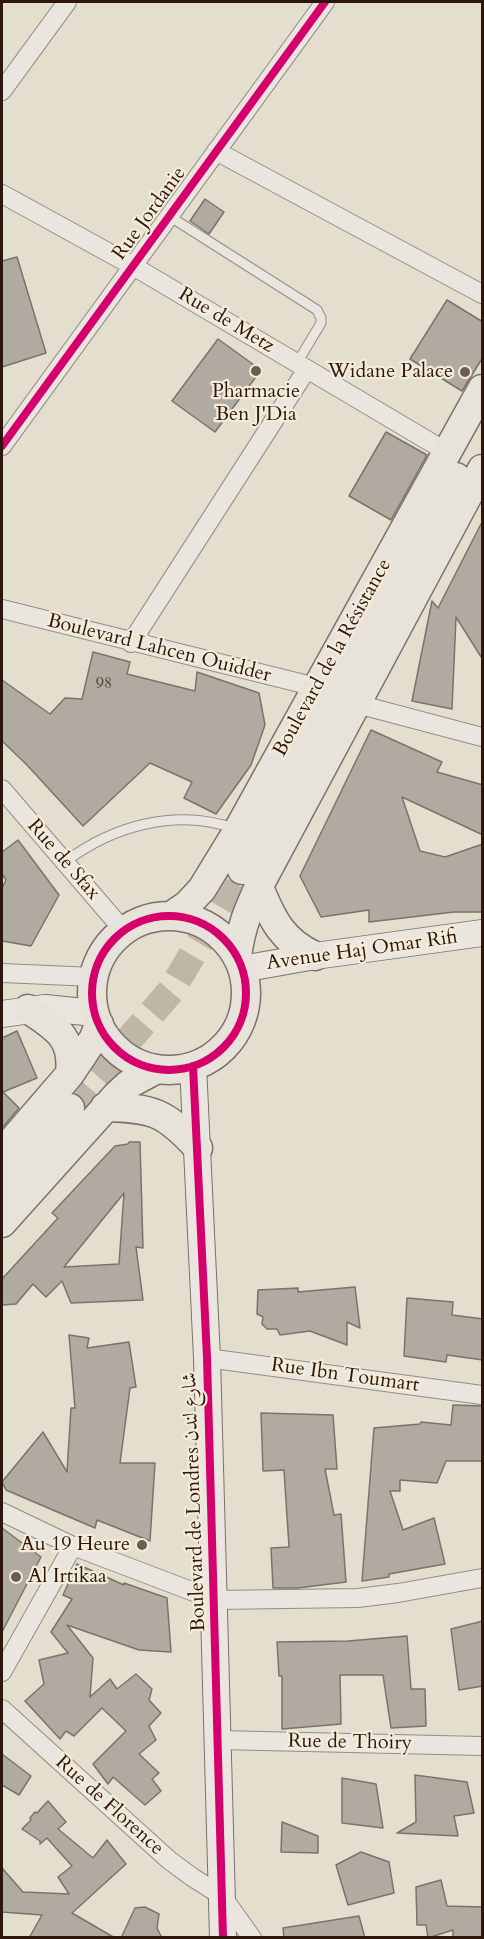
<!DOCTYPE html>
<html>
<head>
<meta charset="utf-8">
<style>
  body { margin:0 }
  #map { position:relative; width:484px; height:1939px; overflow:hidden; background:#e4decf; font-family:Cardo,serif }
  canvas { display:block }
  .frame { position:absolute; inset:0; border:3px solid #2f160d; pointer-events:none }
</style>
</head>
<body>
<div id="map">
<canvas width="484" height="1939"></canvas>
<div class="frame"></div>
</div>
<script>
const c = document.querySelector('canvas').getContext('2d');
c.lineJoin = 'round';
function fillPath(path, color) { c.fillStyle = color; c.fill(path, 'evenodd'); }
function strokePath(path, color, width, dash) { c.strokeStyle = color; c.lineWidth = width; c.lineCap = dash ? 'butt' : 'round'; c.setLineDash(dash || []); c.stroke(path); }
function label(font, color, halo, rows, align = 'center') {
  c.font = font + ' Cardo,Amiri,serif'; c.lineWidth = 4.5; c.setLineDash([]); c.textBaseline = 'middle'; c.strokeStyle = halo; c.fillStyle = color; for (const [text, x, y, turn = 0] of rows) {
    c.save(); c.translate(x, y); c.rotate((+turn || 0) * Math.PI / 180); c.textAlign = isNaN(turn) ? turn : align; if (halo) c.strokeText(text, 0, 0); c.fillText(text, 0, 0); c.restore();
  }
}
const building = new Path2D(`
  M205,199L224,212L209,234L190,221Z
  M17,257L46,353L2,367V261Z
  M447,300L483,322V357L462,391L410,359Z
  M218,339L261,370L215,432L172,401Z
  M386,432L427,455L391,520L349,496Z
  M483,520V660L456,617L452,709L412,701L432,601L438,608Z
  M93,652L130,662L127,674L195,691L197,672L259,693L265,725L251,765L216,814L184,798L192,782L150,763L83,826L27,765L2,741V680L50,714L65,698L82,699Z
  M371,730L442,762L437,772L483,785V835L402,797L420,851L445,857L483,844V912H454L369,922V910L321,917L300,876Z
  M18,840L59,895L31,946L2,941V888L6,880L2,874V852Z
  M17,1031L37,1078L3,1092L19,1108L2,1128V1038Z
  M129,1142H140L143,1248L136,1247L143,1300L71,1303L62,1281L46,1297L33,1284L16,1304L2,1305V1279L58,1218L52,1213L115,1146L128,1144ZM124,1193L119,1264L64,1267Z
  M355,1287L360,1328L347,1322V1345L310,1331L280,1335L277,1329H267L262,1324L263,1317L257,1314L258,1290L298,1288V1292Z
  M407,1298L453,1302L452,1315L483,1319V1360L447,1355L446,1362L404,1356Z
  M69,1335L89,1338L87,1348L129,1342L136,1387L130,1388L120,1463H155L150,1541L97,1520L95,1528L6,1490L2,1482L43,1432L67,1472L71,1408H75Z
  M453,1405L483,1406V1461H446L437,1483L400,1480V1491H390L403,1530L434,1518L445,1564L389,1574V1577L362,1581L374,1428L420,1424L421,1422L451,1425Z
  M261,1413L333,1415L337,1469H325L334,1515L341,1514L346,1582L298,1588H273L271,1548L289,1547L284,1470L263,1471Z
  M2,1528L41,1557L2,1632Z
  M77,1564L124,1585V1583L167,1598L171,1652L139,1650L67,1625L93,1658L90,1697L110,1679L117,1689L136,1674L152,1689L149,1700L161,1713L149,1726L156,1740L139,1754L159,1773L152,1779L161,1791L145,1805L113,1777L108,1784L93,1764L126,1731L102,1708L74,1736L66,1731L60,1739L25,1701L44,1684L39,1660L68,1653L51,1632L72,1599L63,1595Z
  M483,1621V1686L459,1690L451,1629Z
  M407,1636L411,1689H425L426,1726L391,1728L383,1675H340L341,1724L282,1729V1676H279L277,1642L348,1641Z
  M2,1754L31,1776L19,1795L2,1785Z
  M415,1775L467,1782L474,1813L454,1816L458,1836L397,1833L416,1822Z
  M342,1778L376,1784L383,1828L342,1823Z
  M48,1801L66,1822L58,1829L93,1858L107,1840L126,1864L72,1913L115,1938H29L42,1915L2,1912V1868L23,1892L69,1894L58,1877L72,1866L47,1838L40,1844V1841L22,1829L31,1820L30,1818L35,1812L37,1813Z
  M282,1822L318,1836V1853L281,1852Z
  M361,1852L389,1862L394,1893L348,1905L336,1865Z
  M441,1880L447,1906L483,1907V1938H453V1930L428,1938L426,1925H417L416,1887Z
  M145,1907L159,1914L157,1928L162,1938H121L135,1908Z
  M359,1916L365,1938H284L283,1928Z`);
const primaryTunnel = new Path2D(`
  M70,1108L171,991L242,870`);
const lane = new Path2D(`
  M169,216L317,310L321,318V323L297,363
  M65,862C114,825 177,808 236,829`);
const street = new Path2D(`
  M2,91L67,2
  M216,151L482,294
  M2,194L133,266L447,452
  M2,446L325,2
  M2,609L316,687
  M131,643L307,369
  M357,704L482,737
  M2,789L124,931
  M2,973L94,977
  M207,1358L482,1395
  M2,1512L73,1546L215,1600L358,1598L398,1593L482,1578
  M2,1672L73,1546
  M2,1709L169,1860L192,1877L222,1896L252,1938
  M218,1740L482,1746`);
const secondary = new Path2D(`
  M242,969L315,956L482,933
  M2,1014L45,1008L95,1013
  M193,1066L207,1358L223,1938`);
const primary = new Path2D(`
  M242,870L456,477
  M259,887C272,919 282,941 315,956
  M171,916L187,905L202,889L238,830L482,389
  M92 993a77 77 0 1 1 154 0a77 77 0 1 1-154 0Z
  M237,957C241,926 248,911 261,882L482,469
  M28,1009C56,1028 74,1037 70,1074
  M105,1107C153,1108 165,1112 198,1148
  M2,1153L70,1074L94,1038L99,1024
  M2,1187L70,1108
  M2,1223L116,1096L129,1084L157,1069`);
const cycleway = new Path2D(`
  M2,446L325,2
  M92 993a77 77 0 1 1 154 0a77 77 0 1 1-154 0Z
  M193,1066L207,1358L223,1938`);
const markers = [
  [256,371,6,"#6e5c51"],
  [465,372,6,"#6e5c51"],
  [142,1545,6,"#6e5c51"],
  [16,1577,6,"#6e5c51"]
];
const numberNames = [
  ["98",104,684]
];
const streetNames = [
  ["Rue Jordanie",150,214,-54],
  ["Rue de Metz",226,321,31],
  ["Boulevard Lahcen Ouidder",159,649,14],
  ["Boulevard de la Résistance",333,658,-61],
  ["Rue de Sfax",63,860,49],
  ["Avenue Haj Omar Rifi",362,951,-8],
  ["Rue Ibn Toumart",345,1376,8],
  ["Boulevard de Londres شارع لندن",195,1502,-92],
  ["Rue de Thoiry",350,1743,1],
  ["Rue de Florence",109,1806,42]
];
const poiNames = [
  ["Widane Palace",453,372],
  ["Pharmacie",256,392,"center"],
  ["Ben J'Dia",256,415,"center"],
  ["Au 19 Heure",130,1545],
  ["Al Irtikaa",28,1577,"left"]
];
fillPath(building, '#b0aaa0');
strokePath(building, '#7a736a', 1.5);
strokePath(primaryTunnel, '#c0b6a8', 28, [28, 14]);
strokePath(lane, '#948d84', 11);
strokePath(street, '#948d84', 20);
strokePath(secondary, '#7a736a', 28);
strokePath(primary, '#7a736a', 31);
strokePath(lane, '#eae6df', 9);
strokePath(street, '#eae6df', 18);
strokePath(secondary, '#eae6df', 26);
strokePath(primary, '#e7e3da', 28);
strokePath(cycleway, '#d6006c', 8);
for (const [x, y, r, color] of markers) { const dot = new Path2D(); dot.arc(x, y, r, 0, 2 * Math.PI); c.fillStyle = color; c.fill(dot); strokePath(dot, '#f3ecda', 2); }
label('16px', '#4f3b32', null, numberNames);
label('20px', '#2f160d', '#f3ecda', streetNames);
label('20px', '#2f160d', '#f3ecda', poiNames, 'right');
</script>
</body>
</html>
